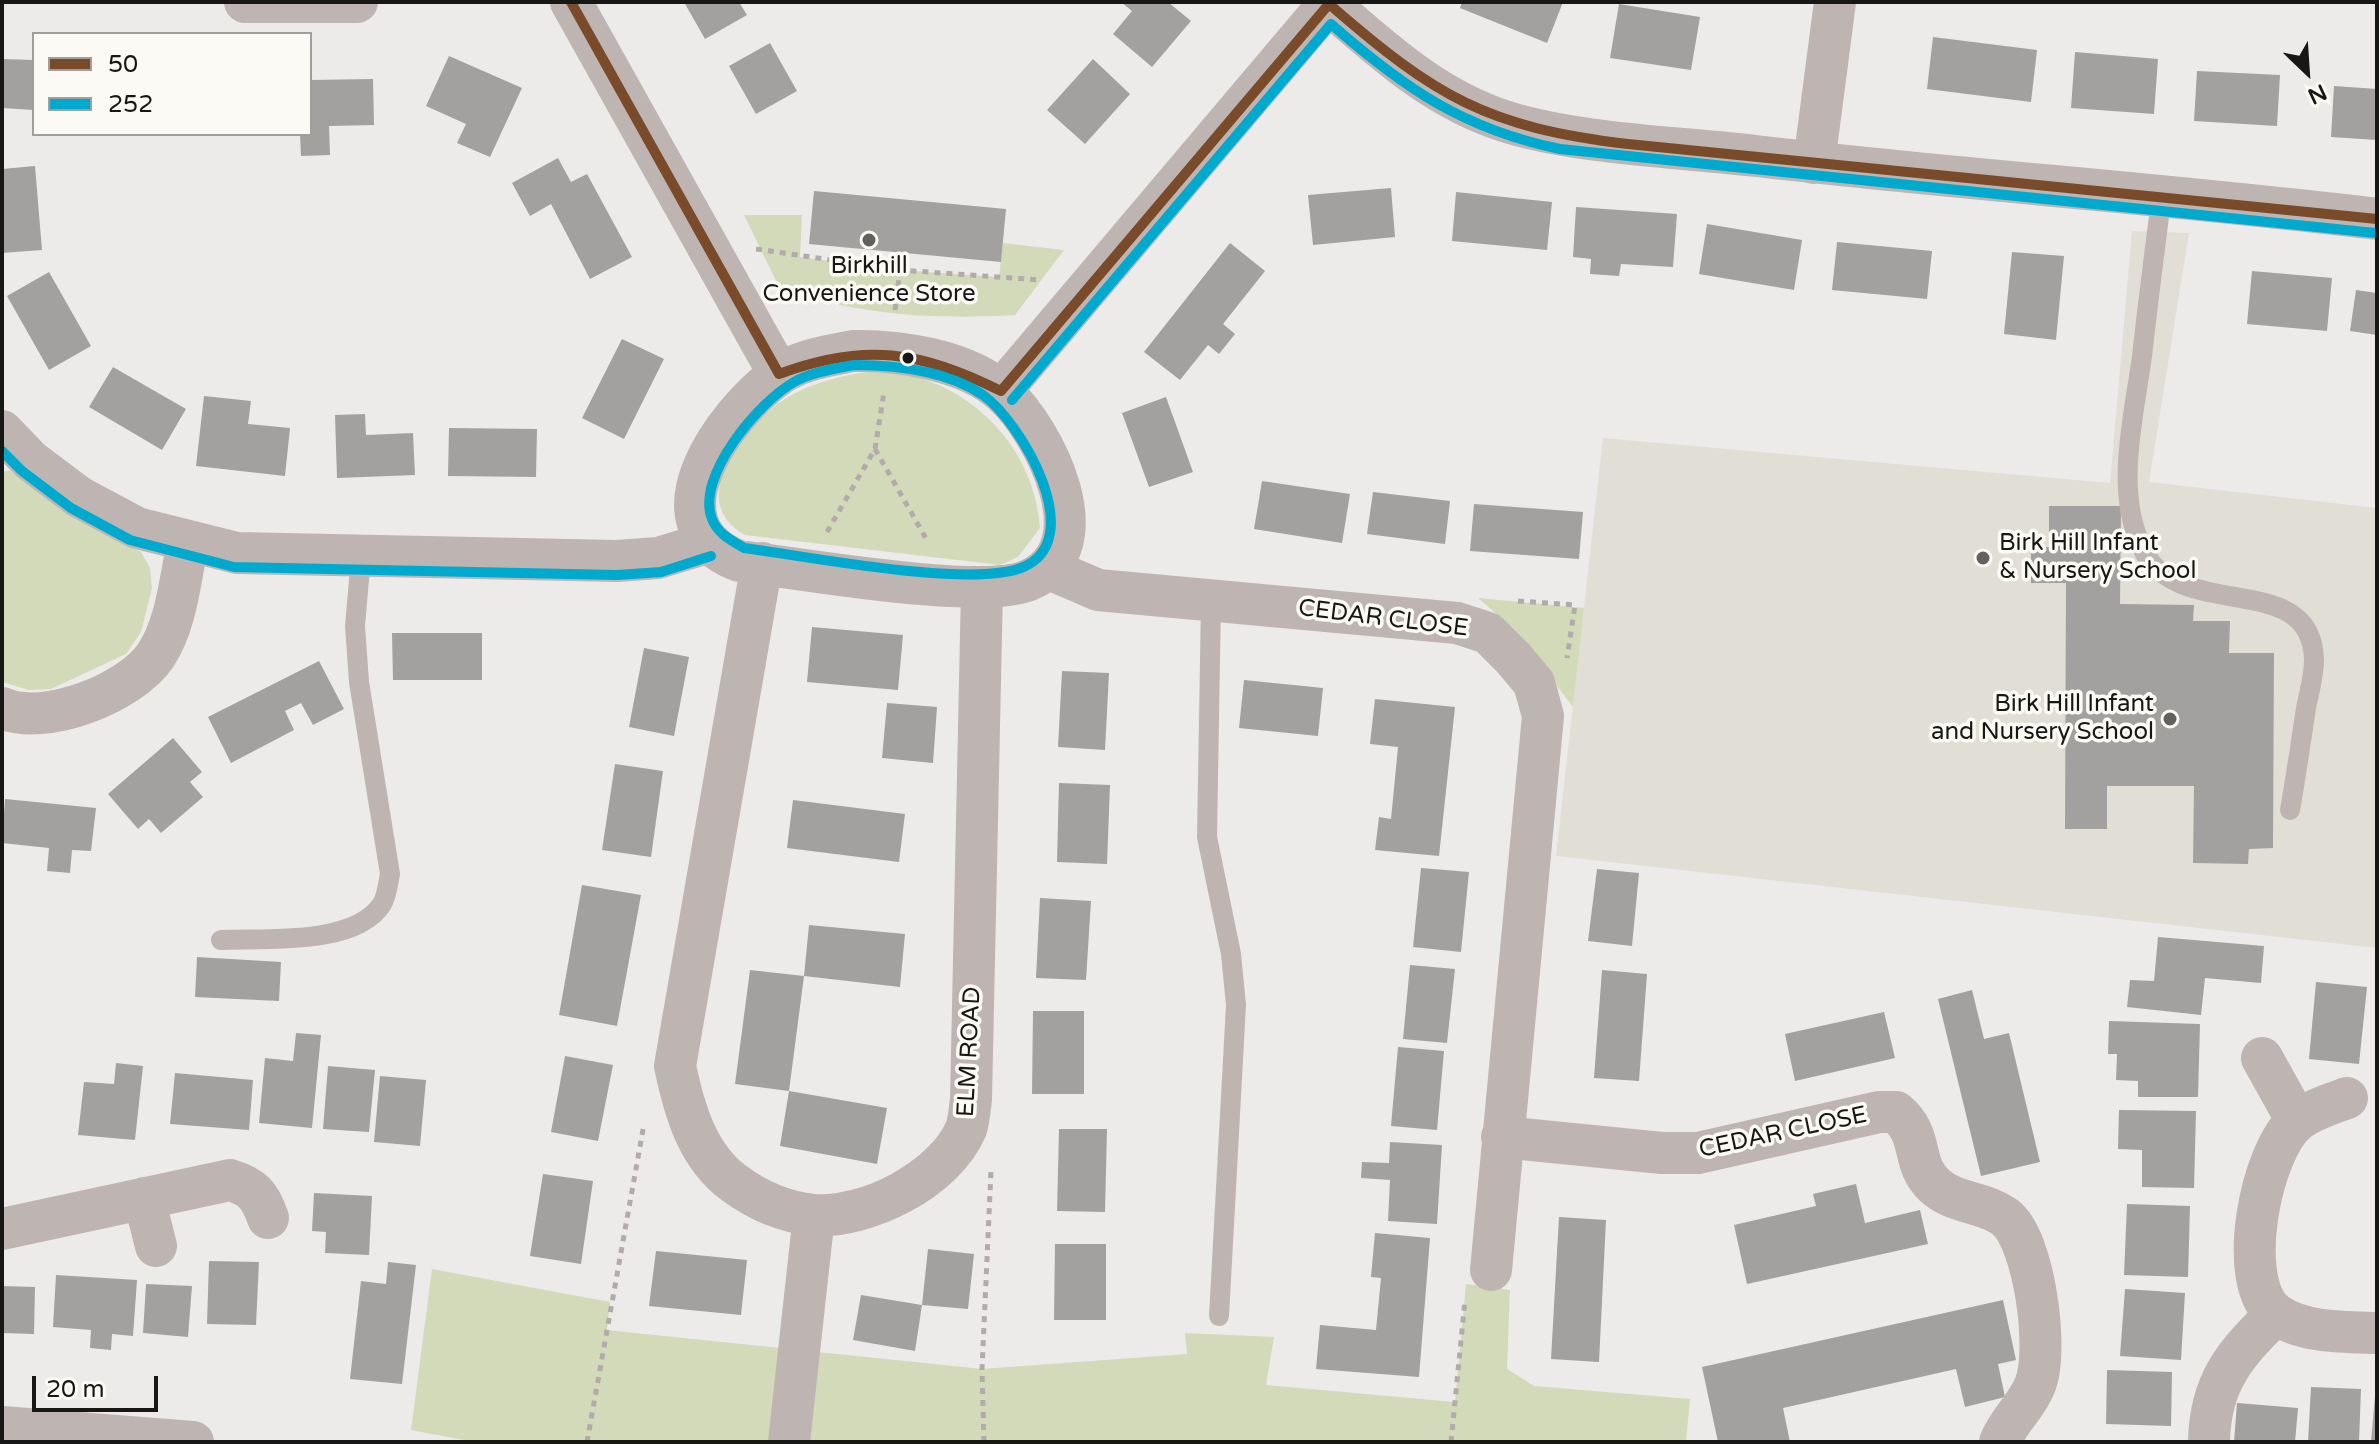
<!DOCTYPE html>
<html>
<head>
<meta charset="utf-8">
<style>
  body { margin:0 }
  #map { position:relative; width:2379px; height:1444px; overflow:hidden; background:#edebe9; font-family:"Varela Round",sans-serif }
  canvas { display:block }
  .frame { position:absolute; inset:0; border:4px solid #171715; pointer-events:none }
  .legend { position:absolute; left:32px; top:32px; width:280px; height:104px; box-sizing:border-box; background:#fbfaf5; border:2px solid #a09f9b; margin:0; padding:10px 14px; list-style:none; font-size:24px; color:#171715 }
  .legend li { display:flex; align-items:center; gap:16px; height:40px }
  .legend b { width:40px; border:2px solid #a09f9b }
  .north { position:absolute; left:2267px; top:32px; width:80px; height:80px; -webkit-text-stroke:6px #fbfaf5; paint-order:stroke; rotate:155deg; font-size:22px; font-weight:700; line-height:32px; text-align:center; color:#171715 }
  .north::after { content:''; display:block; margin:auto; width:28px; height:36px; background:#171715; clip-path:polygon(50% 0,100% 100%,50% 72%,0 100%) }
  .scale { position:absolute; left:32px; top:1376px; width:126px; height:36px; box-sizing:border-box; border:4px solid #171715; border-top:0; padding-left:10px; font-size:24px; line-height:28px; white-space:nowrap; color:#171715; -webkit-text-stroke:6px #fbfaf5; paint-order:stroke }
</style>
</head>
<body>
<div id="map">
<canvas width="2379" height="1444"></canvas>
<div class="frame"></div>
<ul class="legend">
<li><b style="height:10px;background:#7a4b2a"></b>50</li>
<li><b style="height:10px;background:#00a9ce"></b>252</li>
</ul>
<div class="north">N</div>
<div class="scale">20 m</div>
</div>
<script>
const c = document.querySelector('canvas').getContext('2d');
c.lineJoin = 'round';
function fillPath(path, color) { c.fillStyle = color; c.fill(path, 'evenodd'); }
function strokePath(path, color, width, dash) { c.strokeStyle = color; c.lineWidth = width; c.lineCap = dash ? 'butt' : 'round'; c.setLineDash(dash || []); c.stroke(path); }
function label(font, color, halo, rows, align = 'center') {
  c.font = font + ' "Varela Round",sans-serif'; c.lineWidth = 7; c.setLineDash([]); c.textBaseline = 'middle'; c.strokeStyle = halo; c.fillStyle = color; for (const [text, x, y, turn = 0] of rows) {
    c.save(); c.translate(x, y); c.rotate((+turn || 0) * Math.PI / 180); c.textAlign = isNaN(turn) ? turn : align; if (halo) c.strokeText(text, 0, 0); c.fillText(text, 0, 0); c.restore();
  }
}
const built = new Path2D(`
  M2132,231L2189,233L2149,482L2377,508V948L1556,856L1603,438L2110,483Z`);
const green = new Path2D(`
  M744,215H802L800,257L900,270L999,277L1003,243L1064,250L1015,315C935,320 853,315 779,287Z
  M867,372C880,373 897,371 910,375C981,393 1035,454 1040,528L1018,557L1000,565L745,535C685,501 742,431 780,402C805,385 837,376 867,372Z
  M10,470L66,513L141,552L150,568L152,588L141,632L126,654L51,689L29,690L2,682V472Z
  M1478,598L1584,608L1573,707L1513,628Z
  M432,1269L610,1302L607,1330L982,1369L1187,1354L1185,1333L1274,1337L1266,1385L1455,1402L1466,1284L1510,1290L1507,1369L1534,1386L1690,1399L1686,1442H474L411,1430Z`);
const building = new Path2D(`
  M684,2H739L747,15L705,39Z
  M1121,2H1168L1191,21L1152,67L1113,34L1132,11Z
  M1462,2H1563L1547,43L1460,8Z
  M1619,4L1700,17L1691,70L1610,58Z
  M1933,37L2037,50L2031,102L1927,89Z
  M770,43L797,91L756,114L729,66Z
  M2075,52L2158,59L2154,114L2071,108Z
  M449,56L522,88L490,157L457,143L466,124L426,106Z
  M2,59L34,60V110L2,108Z
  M1093,59L1130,94L1085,144L1047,110Z
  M2197,71L2280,75L2277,126L2194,121Z
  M373,79L374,125L329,126L330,155L301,156L300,134H310V80Z
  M2334,86L2377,89V140L2331,137Z
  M558,158L571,182L587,174L632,257L590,279L551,204L530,216L512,183Z
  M35,166L42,250L2,253V169Z
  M1391,188L1395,237L1313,245L1308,195Z
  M814,191L1006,209L1001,262L809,244Z
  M1456,192L1552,202L1547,250L1452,241Z
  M1576,207L1677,214L1673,267L1621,264L1619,276L1590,274L1591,259L1573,257Z
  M1707,224L1802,240L1794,290L1699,274Z
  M1837,242L1932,251L1927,299L1832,290Z
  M1230,243L1265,271L1223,324L1235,334L1219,354L1208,345L1180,380L1144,352Z
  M2012,252L2064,256L2056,340L2004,334Z
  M2252,271L2332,278L2327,331L2247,324Z
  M49,272L91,346L49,370L7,296Z
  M2356,290L2377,293V335L2350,331Z
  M622,339L664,359L624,439L582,418Z
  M113,367L186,409L162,450L89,407Z
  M204,396L251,401L248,424L290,428L285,476L196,466Z
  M1166,397L1193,472L1149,487L1122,413Z
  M365,414L366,435L413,433L415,475L337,478L335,415Z
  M449,428L537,429L536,477L448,476Z
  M1262,481L1350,494L1342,543L1254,529Z
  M1373,492L1450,501L1445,544L1367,534Z
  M1474,504L1583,512L1579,559L1470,551Z
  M2049,506H2121L2120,604L2194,605L2193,621H2230L2229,653H2274L2273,848L2249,849L2248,864L2193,863L2194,786H2107V829H2065L2066,583H2031V547H2049Z
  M812,627L903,635L898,690L807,682Z
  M392,633H482V680H393Z
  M644,648L689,657L674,736L629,727Z
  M319,661L344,709L313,725L301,703L285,711L294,730L231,763L208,717Z
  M1062,671L1109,673L1105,750L1058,747Z
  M1244,680L1323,688L1318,736L1239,728Z
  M1375,699L1455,707L1439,856L1375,850L1379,817L1391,819L1398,747L1370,744Z
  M887,703L937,707L933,763L882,758Z
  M173,738L202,772L190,782L203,797L161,833L149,819L138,829L108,794Z
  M615,764L663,771L651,857L602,850Z
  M1059,783L1110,785L1107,864L1057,862Z
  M5,799L96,808L91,851L72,850L70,873L47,871L49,848L2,843Z
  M793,800L905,814L899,862L787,848Z
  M1421,868L1469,872L1461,952L1413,947Z
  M1597,869L1639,873L1632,946L1588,941Z
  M582,885L641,895L617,1026L559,1015Z
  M1040,898L1091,901L1086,980L1036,978Z
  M809,925L905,934L900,987L804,976Z
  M2158,937L2264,946L2261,983L2205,978L2201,1015L2127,1007L2130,980L2154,981Z
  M197,957L281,962L279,1001L195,997Z
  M1410,965L1455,969L1447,1043L1403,1039Z
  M750,970L804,976L789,1091L887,1108L877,1164L780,1146L789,1091L735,1084Z
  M1602,970L1647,974L1639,1081L1594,1078Z
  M2316,982L2367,987L2359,1064L2309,1059Z
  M1972,990L1984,1039L2009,1033L2040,1162L1981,1176L1938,999Z
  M1033,1011H1084V1094H1032Z
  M1884,1012L1895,1058L1795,1081L1785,1034Z
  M2109,1021L2200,1024L2198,1097H2138V1081L2116,1080L2117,1054H2108Z
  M296,1033L321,1035L312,1128L259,1123L265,1058L293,1061Z
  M1398,1047L1444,1051L1437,1130L1391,1126Z
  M565,1056L613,1065L598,1141L551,1132Z
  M116,1063L143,1066L135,1140L78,1135L84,1082L114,1084Z
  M328,1066L375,1070L369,1132L323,1129Z
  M175,1073L253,1080L249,1130L170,1124Z
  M380,1076L426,1080L420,1146L374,1142Z
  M2119,1110L2196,1111L2194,1188L2142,1187V1150L2118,1149Z
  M1059,1129H1107L1105,1212L1057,1211Z
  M1390,1142L1442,1145L1437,1224L1388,1221L1390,1180L1361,1178L1362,1162L1389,1163Z
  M543,1174L593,1181L581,1264L530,1256Z
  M1856,1184L1865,1223L1920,1210L1928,1244L1747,1284L1734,1225L1816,1206L1813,1194Z
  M314,1193L372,1196L369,1255L325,1253L326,1232L312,1231Z
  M2127,1204L2190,1206L2188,1277L2124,1275Z
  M1559,1217L1606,1220L1599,1362L1551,1359Z
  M1375,1233L1430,1238L1419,1377L1316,1369L1320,1325L1376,1330L1381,1278L1371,1277Z
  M1055,1244H1106V1320H1054Z
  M928,1249L974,1254L968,1309L922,1305L915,1351L853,1340L861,1295L922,1305Z
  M656,1251L747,1260L741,1315L649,1306Z
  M209,1261L259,1262L256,1325L207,1324Z
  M388,1262L416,1265L402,1384L350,1379L361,1281L386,1284Z
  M56,1275L137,1280L133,1336L112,1334L111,1350L90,1348L91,1330L53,1327Z
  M146,1284L192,1286L188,1337L143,1333Z
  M2,1286L35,1287L34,1334L2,1333Z
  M2125,1289L2185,1293L2181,1360L2120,1356Z
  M2003,1300L2016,1360L1998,1364L2005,1397L1965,1407L1956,1369L1783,1408L1790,1442H1718L1702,1367Z
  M2107,1370L2172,1372L2171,1426L2106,1424Z
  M2311,1387L2361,1389L2359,1442H2308Z
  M2375,1396L2377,1442H2371Z
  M2237,1403L2298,1408L2295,1442H2234Z`);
const path = new Path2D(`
  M756,249L900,270L1040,280
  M895,310L900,270
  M875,449L928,542
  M827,532L875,449L884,392
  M1518,601L1575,605L1567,658
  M587,1442L644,1124
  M984,1442L982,1369L991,1171
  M1451,1442L1465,1300`);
const lane = new Path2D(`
  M2162,193C2155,248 2148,302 2142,356C2134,417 2114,490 2142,548C2178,625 2312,567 2314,660C2314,676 2309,693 2306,708C2301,742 2296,776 2290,810
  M1211,601L1207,837L1231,954L1236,1005L1219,1316
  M221,940C265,938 355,946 382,904C387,896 388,883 390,874L359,682L355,626L361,557`);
const street = new Path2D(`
  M245,2H357
  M571,2L779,374
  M1329,4C1382,50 1435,99 1504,121C1575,144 1680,147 1756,156C1963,180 2170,194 2377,219
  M1814,163L1835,2
  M853,351C899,350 967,360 1003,393C1044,430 1104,547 1029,580C984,601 797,568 739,561C644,524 725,414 777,376C798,360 828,356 853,351Z
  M1001,391L1330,2
  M2,431L31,461L79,497L137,528L237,553L617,561L658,558L707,543
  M762,563L675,1066C684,1109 697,1156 734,1183C757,1200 785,1212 813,1215C866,1219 944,1180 966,1129C969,1120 970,1108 971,1099L982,588
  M1047,568L1098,590L1457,623L1488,633L1513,658L1534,683L1543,716L1491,1270
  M2,708C44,727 131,693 156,655C177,623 180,579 188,542
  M2262,1058L2297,1121
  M2347,1098C2331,1104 2311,1110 2297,1121C2261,1150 2234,1283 2276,1314C2302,1333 2345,1332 2377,1333
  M1502,1137L1662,1153H1698L1879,1112H1896C1925,1136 1910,1162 1934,1185C1954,1204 1983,1201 2005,1217C2035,1240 2049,1352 2035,1385C2027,1406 2008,1421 2000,1442
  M144,1198L156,1246
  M2,1229L230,1180C253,1187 260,1195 268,1218
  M2,1427L193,1442
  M789,1442L814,1215
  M2209,1442C2210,1382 2235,1354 2276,1314`);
const bus1 = new Path2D(`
  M571,2L779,374
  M1329,4C1436,97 1486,127 1628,144L2377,219
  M779,374C865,342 920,351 1001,391
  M1001,391L1329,4`);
const bus2 = new Path2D(`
  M854,365C897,365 946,370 983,395C1021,422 1091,541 1021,568C967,588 806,556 744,548C731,540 718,534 712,519C695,476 760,401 794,382C812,372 834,369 854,365Z
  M1012,400L1331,24C1404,88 1463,129 1560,149L2375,233
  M2,451L22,471L71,508L130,540L234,567L617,575L661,572L711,556`);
const markers = [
  [869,240,8,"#62615f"],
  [908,358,7,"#171715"],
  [1983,558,8,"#62615f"],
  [2170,719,8,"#62615f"]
];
const poiNames = [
  ["Birkhill",869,267],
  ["Convenience Store",869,295],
  ["Birk Hill Infant",1999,544,"left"],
  ["& Nursery School",1999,572,"left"],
  ["Birk Hill Infant",2154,705,"right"],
  ["and Nursery School",2154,733,"right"]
];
const streetNames = [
  ["CEDAR CLOSE",1383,619,7],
  ["ELM ROAD",970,1052,-87],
  ["CEDAR CLOSE",1783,1133,-12]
];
fillPath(built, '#e1ded6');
fillPath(green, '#d3daba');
fillPath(building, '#a2a1a0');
strokePath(path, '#b2aba9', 5, [6, 6]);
strokePath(lane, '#beb5b3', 20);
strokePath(street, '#beb5b3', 42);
strokePath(bus1, '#7a4b2a', 10);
strokePath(bus2, '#00a9ce', 10);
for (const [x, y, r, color] of markers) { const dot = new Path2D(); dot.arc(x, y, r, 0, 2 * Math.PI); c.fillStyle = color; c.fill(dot); strokePath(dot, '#fbfaf5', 3); }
label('24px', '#171715', '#fbfaf5', poiNames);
label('24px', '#171715', '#fbfaf5', streetNames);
</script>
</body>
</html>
